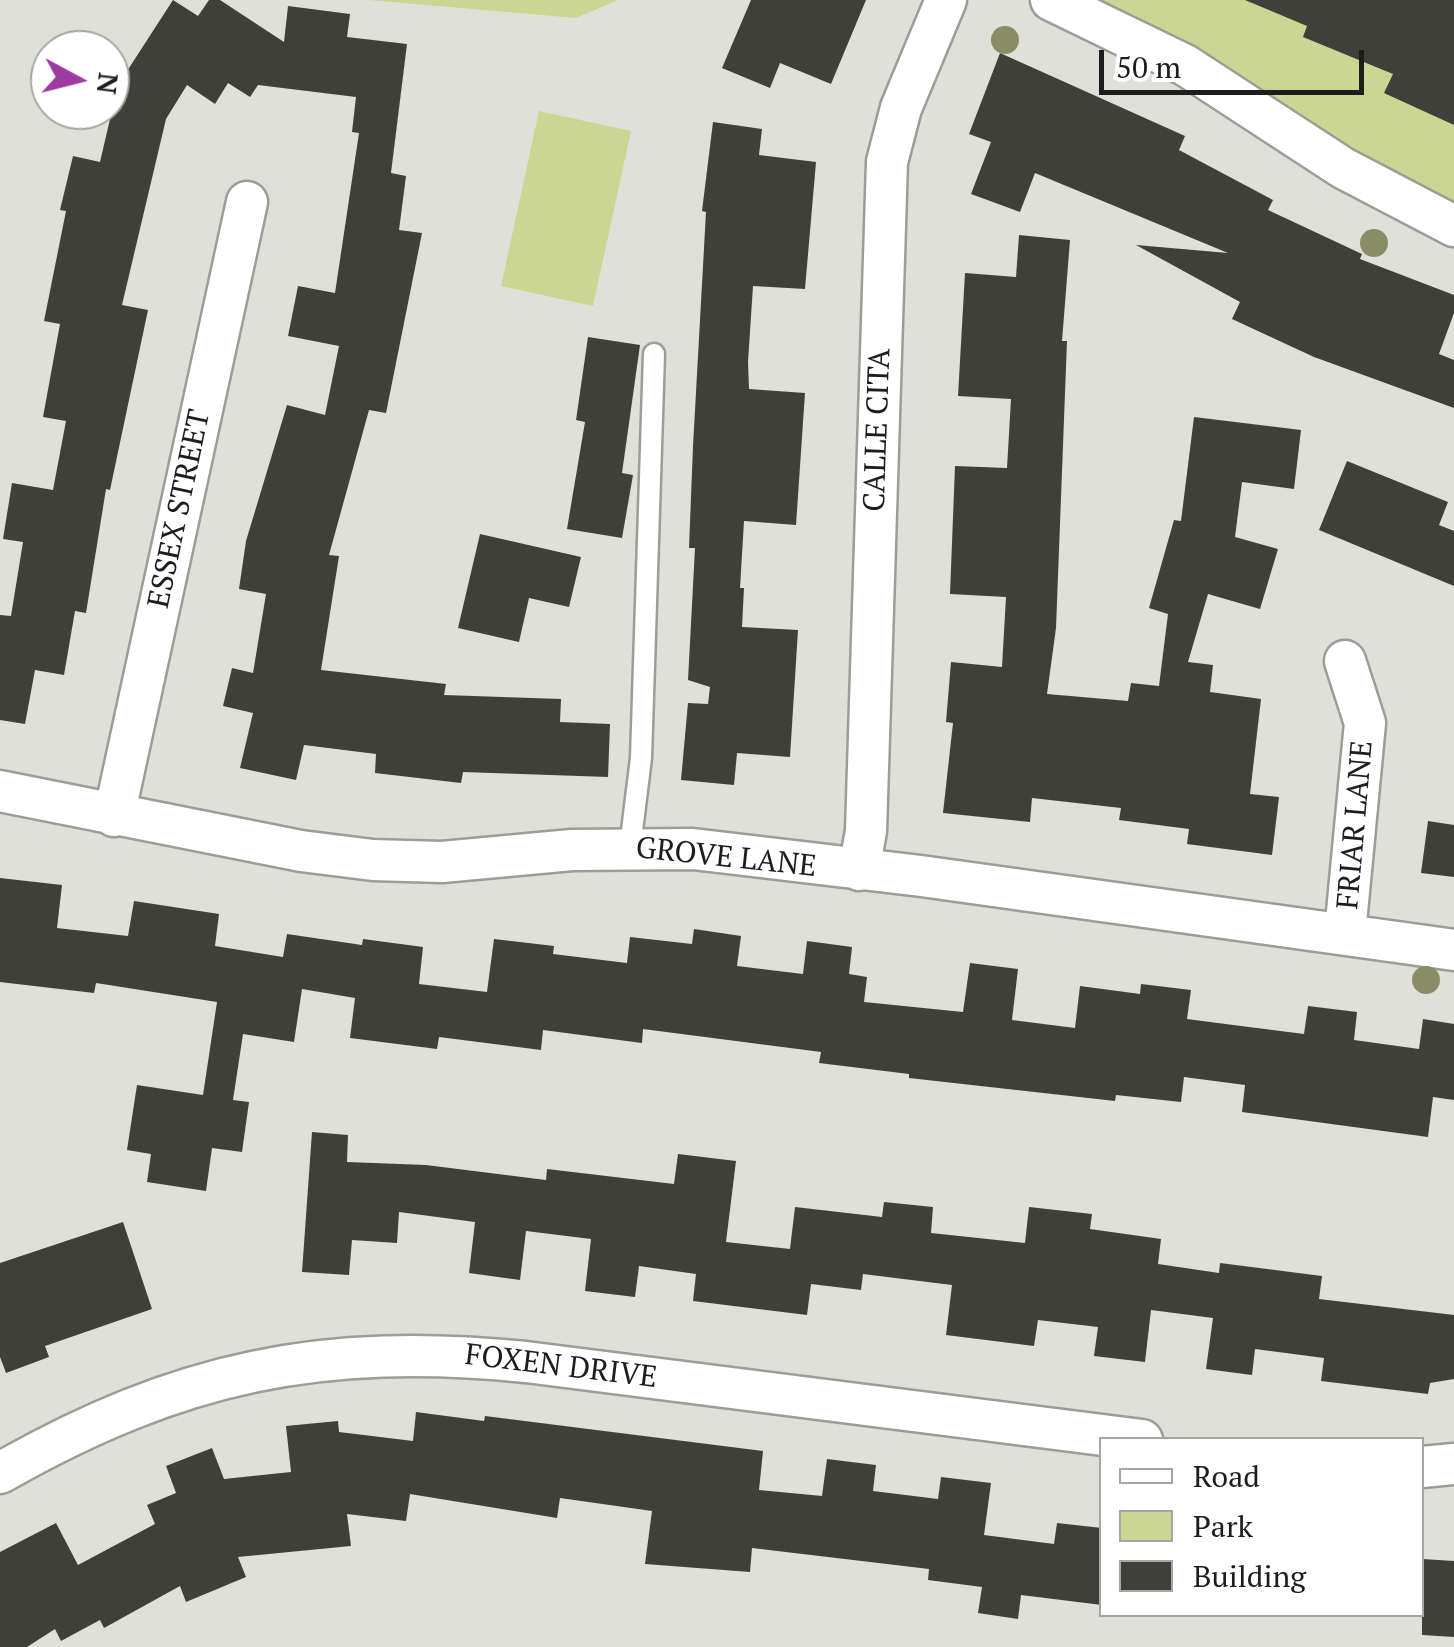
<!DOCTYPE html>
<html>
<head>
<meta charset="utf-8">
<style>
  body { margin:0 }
  #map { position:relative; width:1454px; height:1647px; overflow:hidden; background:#dfe1d9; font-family:"PT Serif",serif }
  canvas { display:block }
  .legend { position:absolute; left:1099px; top:1437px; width:325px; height:180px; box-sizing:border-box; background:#fff; border:2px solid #a5a5a4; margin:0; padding:12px 18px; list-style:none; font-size:30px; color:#1d1e1b }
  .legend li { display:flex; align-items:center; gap:20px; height:50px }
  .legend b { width:50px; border:2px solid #a5a5a4 }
  .north { position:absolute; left:30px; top:30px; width:100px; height:100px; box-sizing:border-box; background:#fff; border:2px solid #a5a5a4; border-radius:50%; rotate:97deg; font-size:28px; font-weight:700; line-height:40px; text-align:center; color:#1d1e1b }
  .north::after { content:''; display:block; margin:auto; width:35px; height:45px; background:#9e3ba2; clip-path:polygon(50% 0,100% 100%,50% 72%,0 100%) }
  .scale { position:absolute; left:1099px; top:50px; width:265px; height:45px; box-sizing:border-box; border:5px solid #1d1e1b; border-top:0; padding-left:12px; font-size:30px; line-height:35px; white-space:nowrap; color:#1d1e1b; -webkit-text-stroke:8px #fff; paint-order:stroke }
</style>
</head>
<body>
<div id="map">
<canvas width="1454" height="1647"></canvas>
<ul class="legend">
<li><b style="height:12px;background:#fff"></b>Road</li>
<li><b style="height:28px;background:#cad691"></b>Park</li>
<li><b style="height:28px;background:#3f403a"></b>Building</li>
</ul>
<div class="north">N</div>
<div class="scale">50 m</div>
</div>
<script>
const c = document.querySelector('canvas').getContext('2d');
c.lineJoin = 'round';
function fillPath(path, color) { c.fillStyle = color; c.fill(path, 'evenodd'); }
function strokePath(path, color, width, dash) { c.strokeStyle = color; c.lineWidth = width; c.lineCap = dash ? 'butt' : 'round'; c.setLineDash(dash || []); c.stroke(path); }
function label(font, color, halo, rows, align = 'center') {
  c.font = font + ' "PT Serif",serif'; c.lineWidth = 10; c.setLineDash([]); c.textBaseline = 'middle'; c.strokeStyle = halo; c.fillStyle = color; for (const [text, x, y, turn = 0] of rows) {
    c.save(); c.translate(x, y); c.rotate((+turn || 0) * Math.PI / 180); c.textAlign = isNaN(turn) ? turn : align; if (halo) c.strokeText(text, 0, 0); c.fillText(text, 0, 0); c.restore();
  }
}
const green = new Path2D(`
  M369,0H618L576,18Z
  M1051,0H1454V226Z
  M539,111L631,131L593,306L501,286Z`);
const building = new Path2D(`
  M173,0L198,16L209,0H220L284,42L288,6L350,14L347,37L407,44L391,173L406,176L399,230L422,233L386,413L369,410L329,555L339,556L321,670L446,684L444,695L561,699L560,722L610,724L608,777L463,772L461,783L375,773L376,754L304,745L296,780L240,768L253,713L223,706L232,668L253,673L266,594L239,589L246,541L287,405L325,415L339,346L288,336L298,286L335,293L359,133L352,132L356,97L258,85L250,97L228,83L215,104L187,85L166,119L122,305L148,310L110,490L106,489L86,613L75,611L64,675L35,670L25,724L0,720V615L11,616L23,542L3,539L12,483L53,490L66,421L43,417L60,324L44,321L66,211L60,210L73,156L100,162L118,85Z
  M751,0H866L831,84L780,63L770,88L722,68Z
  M1245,0H1454V125L1384,93L1393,74L1303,37L1307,26Z
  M1000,53L1185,136L1179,150L1273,200L1268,210L1362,254L1360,259L1454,295V313L1439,354L1454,360V408L1314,357L1232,319L1240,302L1136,245L1228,253L1035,173L1020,212L971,194L991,142L969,134Z
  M713,122L762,129L759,155L816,162L805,289L753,286L748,362L749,389L805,393L796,525L744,521L740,588H744L742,627L798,630L790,757L737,753L734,785L681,780L688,703L708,704L710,687L688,680L695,548H689L693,446L706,212L702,211Z
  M1019,235L1070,240L1062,341H1067L1056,628L1047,694L1128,701L1131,683L1159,686L1168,614L1149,608L1174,520L1181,521L1194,417L1301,430L1294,489L1242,482L1235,537L1278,549L1260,609L1208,594L1188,662L1213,665L1210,692L1261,699L1250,794L1279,797L1272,855L1187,844L1189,829L1119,820L1121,808L1032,798L1030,822L943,813L953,723L946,722L951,662L1002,667L1006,597L950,594L955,466L1007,468L1011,399L958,396L965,273L1016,277Z
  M588,337L640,345L622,473L633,475L622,538L567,529L585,422L576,420Z
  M1347,461L1448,502L1439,525L1454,531V586L1319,530Z
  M480,534L581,557L569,607L529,598L519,642L458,628Z
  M1428,821L1454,825V877L1421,873Z
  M0,878L62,885L57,928L128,936L134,901L219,914L215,946L283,957L287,934L362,945L363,939L423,947L419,984L487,992L494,939L554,946L553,954L627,963L630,937L692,944L694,929L741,936L737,966L803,974L807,941L852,947L849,974L867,977L864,1002L963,1012L970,963L1018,969L1012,1020L1075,1028L1080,986L1140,994L1141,984L1191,990L1187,1019L1241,1026L1304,1034L1308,1006L1357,1012L1354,1040L1419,1049L1423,1019L1454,1024V1100L1433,1097L1428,1137L1242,1112L1245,1085L1184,1077L1181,1102L1116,1095L1115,1101L909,1078V1074L819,1063L821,1052L643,1029L642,1043L543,1030L541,1050L439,1037L437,1049L350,1038L355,998L302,989L294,1042L243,1034L233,1100L249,1102L242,1152L212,1148L206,1191L147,1182L151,1154L127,1150L137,1085L203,1095L217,1002L96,983L94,993L0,982Z
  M312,1132L348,1135L347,1162L426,1165L546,1180L547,1169L674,1184L678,1154L736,1161L726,1242L790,1249L795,1207L882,1217L884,1202L933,1207L931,1233L1025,1243L1029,1207L1092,1214L1090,1229L1161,1239L1158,1264L1219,1273L1220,1263L1322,1276L1319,1299L1454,1315V1379L1430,1383L1428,1394L1321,1381L1324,1358L1255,1349L1252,1375L1206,1369L1213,1318L1151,1310L1145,1362L1094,1356L1098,1327L1038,1320L1034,1346L946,1335L952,1285L863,1274L861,1290L811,1284L807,1315L693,1301L696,1274L639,1266L635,1297L585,1291L591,1239L526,1231L520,1280L469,1273L475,1222L399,1212L397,1243L352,1240L349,1275L302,1272Z
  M123,1222L152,1309L45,1346L49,1357L6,1373L0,1357V1263Z
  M416,1412L484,1421L485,1416L763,1451L759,1490L822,1496L827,1459L876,1465L873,1491L938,1499L941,1477L991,1483L984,1535L1054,1544L1057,1523L1102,1528V1605L1021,1595L1018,1619L978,1613L982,1587L928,1580L929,1569L752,1548L750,1572L645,1564L652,1511L560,1498L557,1518L410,1494L406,1521L347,1514L351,1546L238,1557L246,1577L186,1602L180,1586L104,1628L100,1620L61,1641L55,1629L27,1647H0V1552L56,1523L78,1565L155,1524L147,1505L176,1493L166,1466L212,1448L224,1479L291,1472L286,1426L338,1421L339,1432L413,1441Z
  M1422,1559L1454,1561V1637L1422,1635Z`);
const lane = new Path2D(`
  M630,847L641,758L654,354`);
const street = new Path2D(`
  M1051,0L1185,65L1343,168L1454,226
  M1345,661L1365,723L1345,933
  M0,791L301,851L373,860L442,862L572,850L693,849L921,876L1454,950
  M114,816L247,202
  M859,870L866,831L887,162L901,108L946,0
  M1422,1467L1454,1464
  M0,1473C179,1371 322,1342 526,1362L1142,1440`);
const trees = [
  [1005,40],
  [1374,243],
  [1426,980]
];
const streetNames = [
  ["CALLE CITA",878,430,-88],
  ["ESSEX STREET",180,509,-78],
  ["FRIAR LANE",1356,825,-85],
  ["GROVE LANE",726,858,6],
  ["FOXEN DRIVE",561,1367,7]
];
fillPath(green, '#cad691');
fillPath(building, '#3f403a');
strokePath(lane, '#9c9d96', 25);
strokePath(street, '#9c9d96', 45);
strokePath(lane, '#fff', 20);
strokePath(street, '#fff', 40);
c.fillStyle = '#888d66';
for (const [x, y] of trees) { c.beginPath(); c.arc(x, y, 14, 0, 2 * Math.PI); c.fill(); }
label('30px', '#1d1e1b', '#fff', streetNames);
</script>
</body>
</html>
